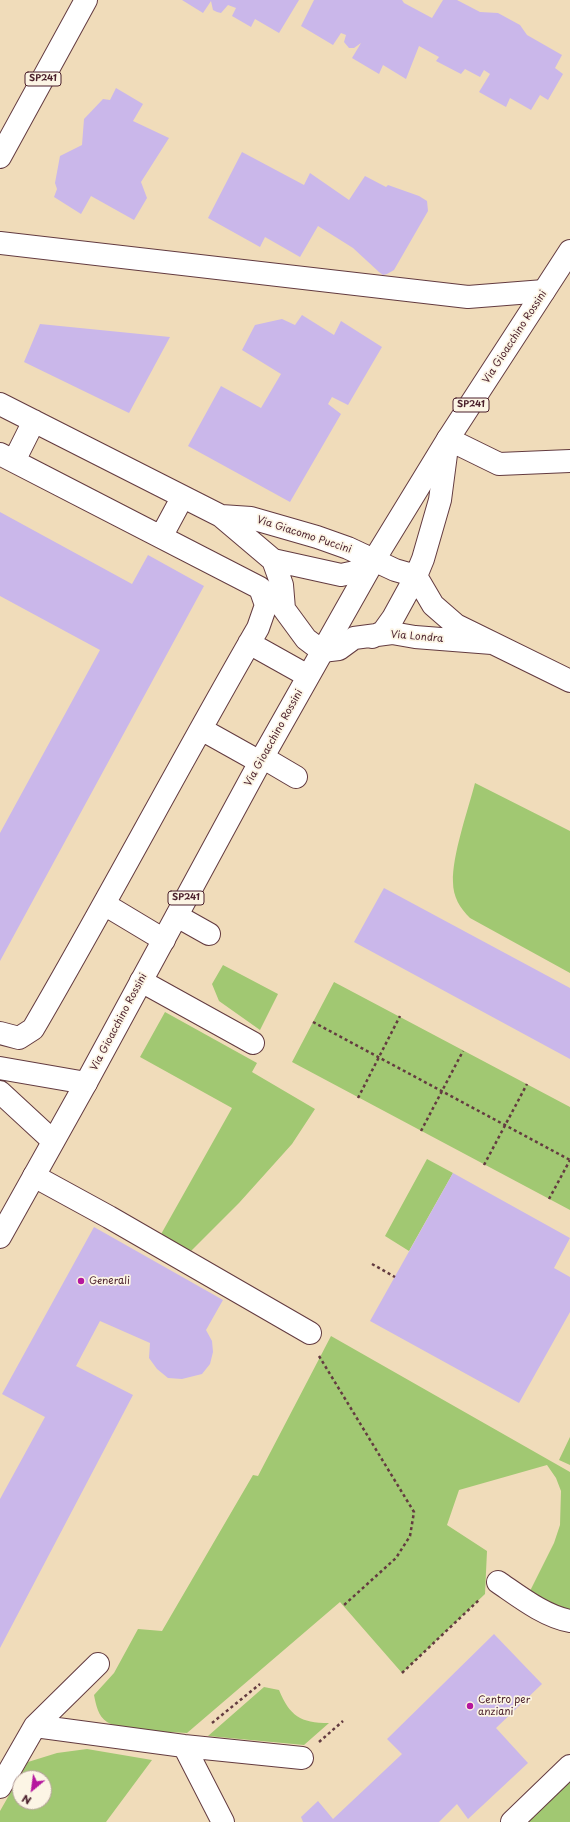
<!DOCTYPE html>
<html>
<head>
<meta charset="utf-8">
<style>
  body { margin:0 }
  #map { position:relative; width:570px; height:1822px; overflow:hidden; background:#f0dcba; font-family:"Playpen Sans",sans-serif }
  canvas { display:block }
  .north { position:absolute; left:12px; top:1770px; width:40px; height:40px; box-sizing:border-box; background:#fcf5e5; border:1px solid #b59f9b; border-radius:50%; rotate:209deg; font-size:11px; font-weight:700; line-height:16px; text-align:center; color:#4a1f2b }
  .north::after { content:''; display:block; margin:auto; width:14px; height:18px; background:#b5179e; clip-path:polygon(50% 0,100% 100%,50% 72%,0 100%) }
</style>
</head>
<body>
<div id="map">
<canvas width="570" height="1822"></canvas>
<div class="north">N</div>
</div>
<script>
const c = document.querySelector('canvas').getContext('2d');
c.lineJoin = 'round';
function fillPath(path, color) { c.fillStyle = color; c.fill(path, 'evenodd'); }
function strokePath(path, color, width, dash) { c.strokeStyle = color; c.lineWidth = width; c.lineCap = dash ? 'butt' : 'round'; c.setLineDash(dash || []); c.stroke(path); }
function label(font, color, halo, rows, align = 'center') {
  c.font = font + ' "Playpen Sans",sans-serif'; c.lineWidth = 3.5; c.setLineDash([]); c.textBaseline = 'middle'; c.strokeStyle = halo; c.fillStyle = color; for (const [text, x, y, turn = 0] of rows) {
    c.save(); c.translate(x, y); c.rotate((+turn || 0) * Math.PI / 180); c.textAlign = isNaN(turn) ? turn : align; if (halo) c.strokeText(text, 0, 0); c.fillText(text, 0, 0); c.restore();
  }
}
const green = new Path2D(`
  M475,783L570,831V973L470,918C460,908 453,897 453,882C452,856 468,810 475,783Z
  M223,965L278,994L260,1030L219,1001L212,984Z
  M334,982L570,1107V1210L292,1062Z
  M165,1012L257,1063L252,1072L315,1109L292,1144L239,1203L189,1253L160,1236L232,1108L140,1057Z
  M427,1159L453,1173L409,1251L385,1236Z
  M331,1336L570,1472V1611L564,1610L530,1591L554,1543L560,1525L561,1491L556,1478L547,1465L459,1490L447,1525L487,1551L485,1594L402,1673L340,1602L187,1733C170,1732 120,1731 107,1722C98,1716 96,1705 94,1695L114,1673L138,1629L162,1631L253,1475L258,1476Z
  M570,1437V1465L559,1460Z
  M264,1687L279,1690C290,1716 300,1723 329,1723L304,1745L208,1736Z
  M87,1749L152,1760L106,1822H0V1811L28,1762L57,1753ZM20,1778H44V1802H20Z
  M570,1780V1822H527Z`);
const building = new Path2D(`
  M182,0H299L279,33L255,19L251,27L232,16L236,8L228,5L221,13L217,12L213,10L211,1L203,13Z
  M314,0H402L404,3L432,18L443,0H457L480,12L498,13L520,25L527,35L562,55L555,68L563,74L548,100L540,95L531,110L510,98L506,107L479,92L490,74L484,70L480,77L465,69L461,74L436,61L439,57L419,46L406,79L383,65L379,74L352,58L361,43L354,48H349L344,42L346,35L341,33L333,45L301,26Z
  M116,88L143,104L133,121L169,138L141,182L147,198L134,220L91,196L81,214L54,197L57,189L55,183L60,156L82,145L84,119L103,99L110,100Z
  M242,152L304,185L310,173L349,200L365,176L386,187L388,185L419,196L427,201L428,211L394,270L387,274L383,275L379,272L353,248L318,226L300,257L265,237L260,247L208,218Z
  M302,315L334,335L341,321L382,347L348,405L332,397L328,404L341,414L290,502L188,446L221,386L261,408L281,374L242,350L255,325L282,319L295,325Z
  M40,324L170,337L129,413L24,362Z
  M0,512L132,584L148,555L204,586L0,961V833L100,650L0,596Z
  M384,888L570,988V1059L354,942Z
  M453,1173L570,1238L554,1268L570,1277V1312L519,1403L370,1321Z
  M94,1227L223,1300L206,1330L212,1341L213,1352L210,1364L202,1374L182,1379L168,1378L157,1369L149,1358L150,1343L100,1321L76,1366L133,1395L0,1648V1499L45,1417L2,1394Z
  M494,1634L542,1684L496,1728L528,1763L468,1819L457,1804L439,1822H303L301,1817L318,1801L333,1819L402,1754L387,1739Z`);
const path = new Path2D(`
  M313,1022L570,1160
  M358,1098L400,1016
  M421,1131L463,1051
  M484,1165L527,1084
  M549,1199L570,1160
  M372,1264L395,1277
  M319,1356L414,1512L410,1536L396,1558L343,1606
  M402,1673L480,1599
  M212,1723L260,1684
  M319,1742L343,1721`);
const minor = new Path2D(`
  M0,243L468,297L544,291
  M0,404L221,516L273,560L282,585L284,609L306,639L322,651L339,649L354,638L392,633L415,637L492,643
  M0,454L260,588L266,605L258,628C181,761 110,897 33,1029L19,1038L0,1033
  M14,461L34,421
  M221,516L251,518L317,537L348,548L395,570L416,576L433,605L456,625L570,681
  M161,537L182,498
  M273,560L341,575L355,572L374,560
  M372,637L383,632L393,618L416,576L423,559L440,500L448,439L499,464L570,461
  M249,643L308,676
  M201,729L260,762
  M262,757L296,777
  M104,904L164,940
  M177,916L209,934
  M141,981L253,1043
  M0,1068L86,1083
  M0,1092L53,1141
  M34,1176L109,1217L310,1333
  M498,1582C520,1597 544,1616 570,1621
  M35,1726L184,1746L302,1758
  M184,1746L223,1822
  M0,1787L35,1726L98,1664
  M512,1822L570,1766`);
const major = new Path2D(`
  M0,157L86,0
  M0,1237L86,1083L260,762L374,560L448,439L570,251`);
const markers = [
  [81,1281,4,"#b5179e"],
  [470,1706,4,"#b5179e"]
];
const shields = [
  [43,79,36],
  [471,405,36],
  [186,898,36]
];
const shieldNames = [
  ["SP241",43,79],
  ["SP241",471,405],
  ["SP241",186,898]
];
const streetNames = [
  ["Via Gioacchino Rossini",515,337,-57],
  ["Via Giacomo Puccini",304,535,18],
  ["Via Londra",417,637,5],
  ["Via Gioacchino Rossini",274,738,-61],
  ["Via Gioacchino Rossini",119,1022,-62]
];
const poiNames = [
  ["Generali",89,1281],
  ["Centro per",478,1700],
  ["anziani",478,1712]
];
fillPath(green, '#a1c872');
fillPath(building, '#cab7ea');
strokePath(minor, '#633b40', 24);
strokePath(major, '#633b40', 24);
strokePath(path, '#633b40', 2.5, [3, 3]);
strokePath(minor, '#fff', 22);
strokePath(major, '#fff', 22);
for (const [x, y, r, color] of markers) { const dot = new Path2D(); dot.arc(x, y, r, 0, 2 * Math.PI); c.fillStyle = color; c.fill(dot); strokePath(dot, '#fcf5e5', 1.5); }
for (const [x, y, w] of shields) { const box = new Path2D(); box.roundRect(x - w / 2, y - 7, w, 14, 3); c.fillStyle = '#fcf5e5'; c.fill(box); strokePath(box, '#4a1f2b', 1); }
label('bold 9px', '#4a1f2b', null, shieldNames);
label('10px', '#4a1f2b', '#fcf5e5', streetNames);
label('10px', '#4a1f2b', '#fcf5e5', poiNames, 'left');
</script>
</body>
</html>
